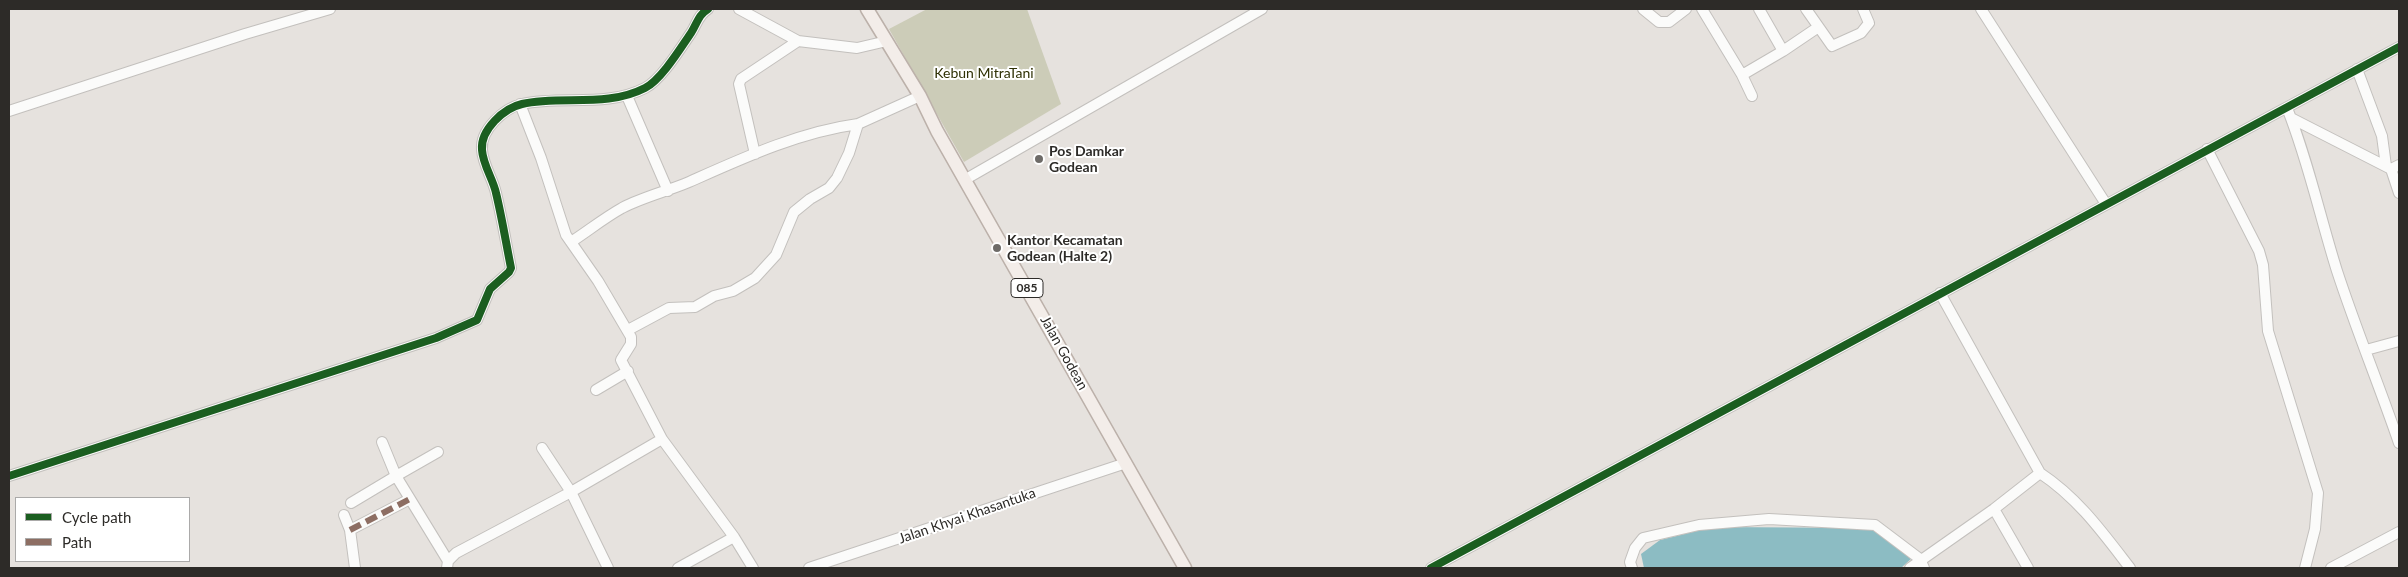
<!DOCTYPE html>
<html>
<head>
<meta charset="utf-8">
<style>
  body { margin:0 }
  #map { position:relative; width:2408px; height:577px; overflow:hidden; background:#e6e2de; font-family:Lato,sans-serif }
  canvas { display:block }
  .frame { position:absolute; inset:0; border:10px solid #2d2b28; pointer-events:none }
  .legend { position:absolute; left:15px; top:497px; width:175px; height:65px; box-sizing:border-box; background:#fff; border:1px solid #abaaa9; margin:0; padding:6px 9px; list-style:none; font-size:15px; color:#2d2b28 }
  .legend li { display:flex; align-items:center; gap:10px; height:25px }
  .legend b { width:25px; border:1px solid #abaaa9 }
</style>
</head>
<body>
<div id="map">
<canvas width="2408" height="577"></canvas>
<div class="frame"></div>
<ul class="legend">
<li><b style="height:6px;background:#1b5e20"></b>Cycle path</li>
<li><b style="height:6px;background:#8d6e63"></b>Path</li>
</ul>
</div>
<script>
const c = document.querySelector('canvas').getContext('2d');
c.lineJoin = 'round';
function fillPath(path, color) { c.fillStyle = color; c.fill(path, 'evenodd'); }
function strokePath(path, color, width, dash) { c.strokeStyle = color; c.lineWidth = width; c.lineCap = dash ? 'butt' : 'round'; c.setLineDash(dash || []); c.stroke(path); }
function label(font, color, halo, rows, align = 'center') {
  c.font = font + ' Lato,sans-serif'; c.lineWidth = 4; c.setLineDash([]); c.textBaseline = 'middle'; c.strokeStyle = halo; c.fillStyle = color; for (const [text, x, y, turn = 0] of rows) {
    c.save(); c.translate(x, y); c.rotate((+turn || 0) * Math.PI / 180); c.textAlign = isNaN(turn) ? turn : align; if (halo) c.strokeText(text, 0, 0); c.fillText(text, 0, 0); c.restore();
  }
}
const green = new Path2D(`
  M927,9H1027L1061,104L964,162L889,29Z`);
const water = new Path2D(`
  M1713,527L1874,528L1912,558L1901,568H1644L1641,554L1660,540Z`);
const minor = new Path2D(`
  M739,9L798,41L857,48L887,41
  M1643,9L1659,22H1669L1686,9
  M1702,9L1742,75L1783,51
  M1759,9L1783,51L1817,28
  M1806,9L1832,46L1861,33L1869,23L1863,9
  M1981,9L2106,204
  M2357,69L2382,136L2386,166
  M1742,75L1752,96
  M627,96L668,191
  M520,104L541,158L566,235L598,281L631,337V344L621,360L662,439L734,537L753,568
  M2287,108C2308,160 2320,217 2337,271C2356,329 2379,385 2399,443
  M9,111L245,34L330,9
  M2291,118L2391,169L2399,165
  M2207,149L2259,251L2263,265L2268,331L2318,493L2315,529L2305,568
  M755,154L739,84L741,79L798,41
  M2391,169L2399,193
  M966,179L1262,9
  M571,242C588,231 604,218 622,208C643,197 668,191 689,182C743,158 799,132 858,124
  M1940,293L2040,473C2078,498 2103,533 2130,568
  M628,330L669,308L695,307L714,296L733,291L755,278L776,255L794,212L810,199L829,188L837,178L849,153L858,124L920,96
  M2366,350L2399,341
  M596,390L628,371
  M382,442L396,476L438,452
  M542,448L571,492L608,568
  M9,476L436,338L477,320L490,289L509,272L511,268C506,243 502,218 496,193C493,179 483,165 482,150C480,130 504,108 522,104C562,95 606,108 645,88C661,80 680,49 691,33C697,24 698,15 708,9
  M351,503L396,476L448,561
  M1994,509L2028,568
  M344,515L350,530L355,568
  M350,530L410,499
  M447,568L448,561L456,553L571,492L662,439
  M678,568L734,537
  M809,568L1126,463
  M1431,568L2399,47
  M1632,568L1630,562L1635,548L1643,538L1699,525L1769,519L1875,525L1920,559L1924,568
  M1910,568L1994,509L2040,473
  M2331,568L2399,532`);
const major = new Path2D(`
  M867,9L920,96L937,131L1185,568`);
const quiet = new Path2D(`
  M350,530L410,499`);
const cycleway = new Path2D(`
  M9,476L436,338L477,320L490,289L509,272L511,268C506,243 502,218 496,193C493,179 483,165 482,150C480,130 504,108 522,104C562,95 606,108 645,88C661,80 680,49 691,33C697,24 698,15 708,9
  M1431,568L2399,47`);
const markers = [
  [1039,159,5,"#6e6b68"],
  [997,248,5,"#6e6b68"]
];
const shields = [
  [1027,288,32]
];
const shieldNames = [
  ["085",1027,288]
];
const parkNames = [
  ["Kebun MitraTani",984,73]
];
const poiNames = [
  ["Pos Damkar",1049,151],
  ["Godean",1049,167],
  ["Kantor Kecamatan",1007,240],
  ["Godean (Halte 2)",1007,256]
];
const streetNames = [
  ["Jalan Godean",1064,353,61],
  ["Jalan Khyai Khasantuka",967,516,-19]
];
fillPath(green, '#ccccb8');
fillPath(water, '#8cbcc3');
strokePath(minor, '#c3c0bd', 12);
strokePath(major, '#bcb1aa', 15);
strokePath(minor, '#fbfbfa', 10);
strokePath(major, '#f3ede9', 12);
strokePath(quiet, '#8d6e63', 6, [12, 6]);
strokePath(cycleway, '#1b5e20', 8);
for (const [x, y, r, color] of markers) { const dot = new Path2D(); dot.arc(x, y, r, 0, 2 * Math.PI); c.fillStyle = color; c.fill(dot); strokePath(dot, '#fff', 2); }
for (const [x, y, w] of shields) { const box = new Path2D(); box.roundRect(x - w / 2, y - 9.5, w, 19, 4); c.fillStyle = '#fff'; c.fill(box); strokePath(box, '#2d2b28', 1); }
label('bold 12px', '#2d2b28', null, shieldNames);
label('14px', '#2e3004', '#fff', parkNames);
label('bold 14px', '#2d2b28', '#fff', poiNames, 'left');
label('14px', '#2d2b28', '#fff', streetNames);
</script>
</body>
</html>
